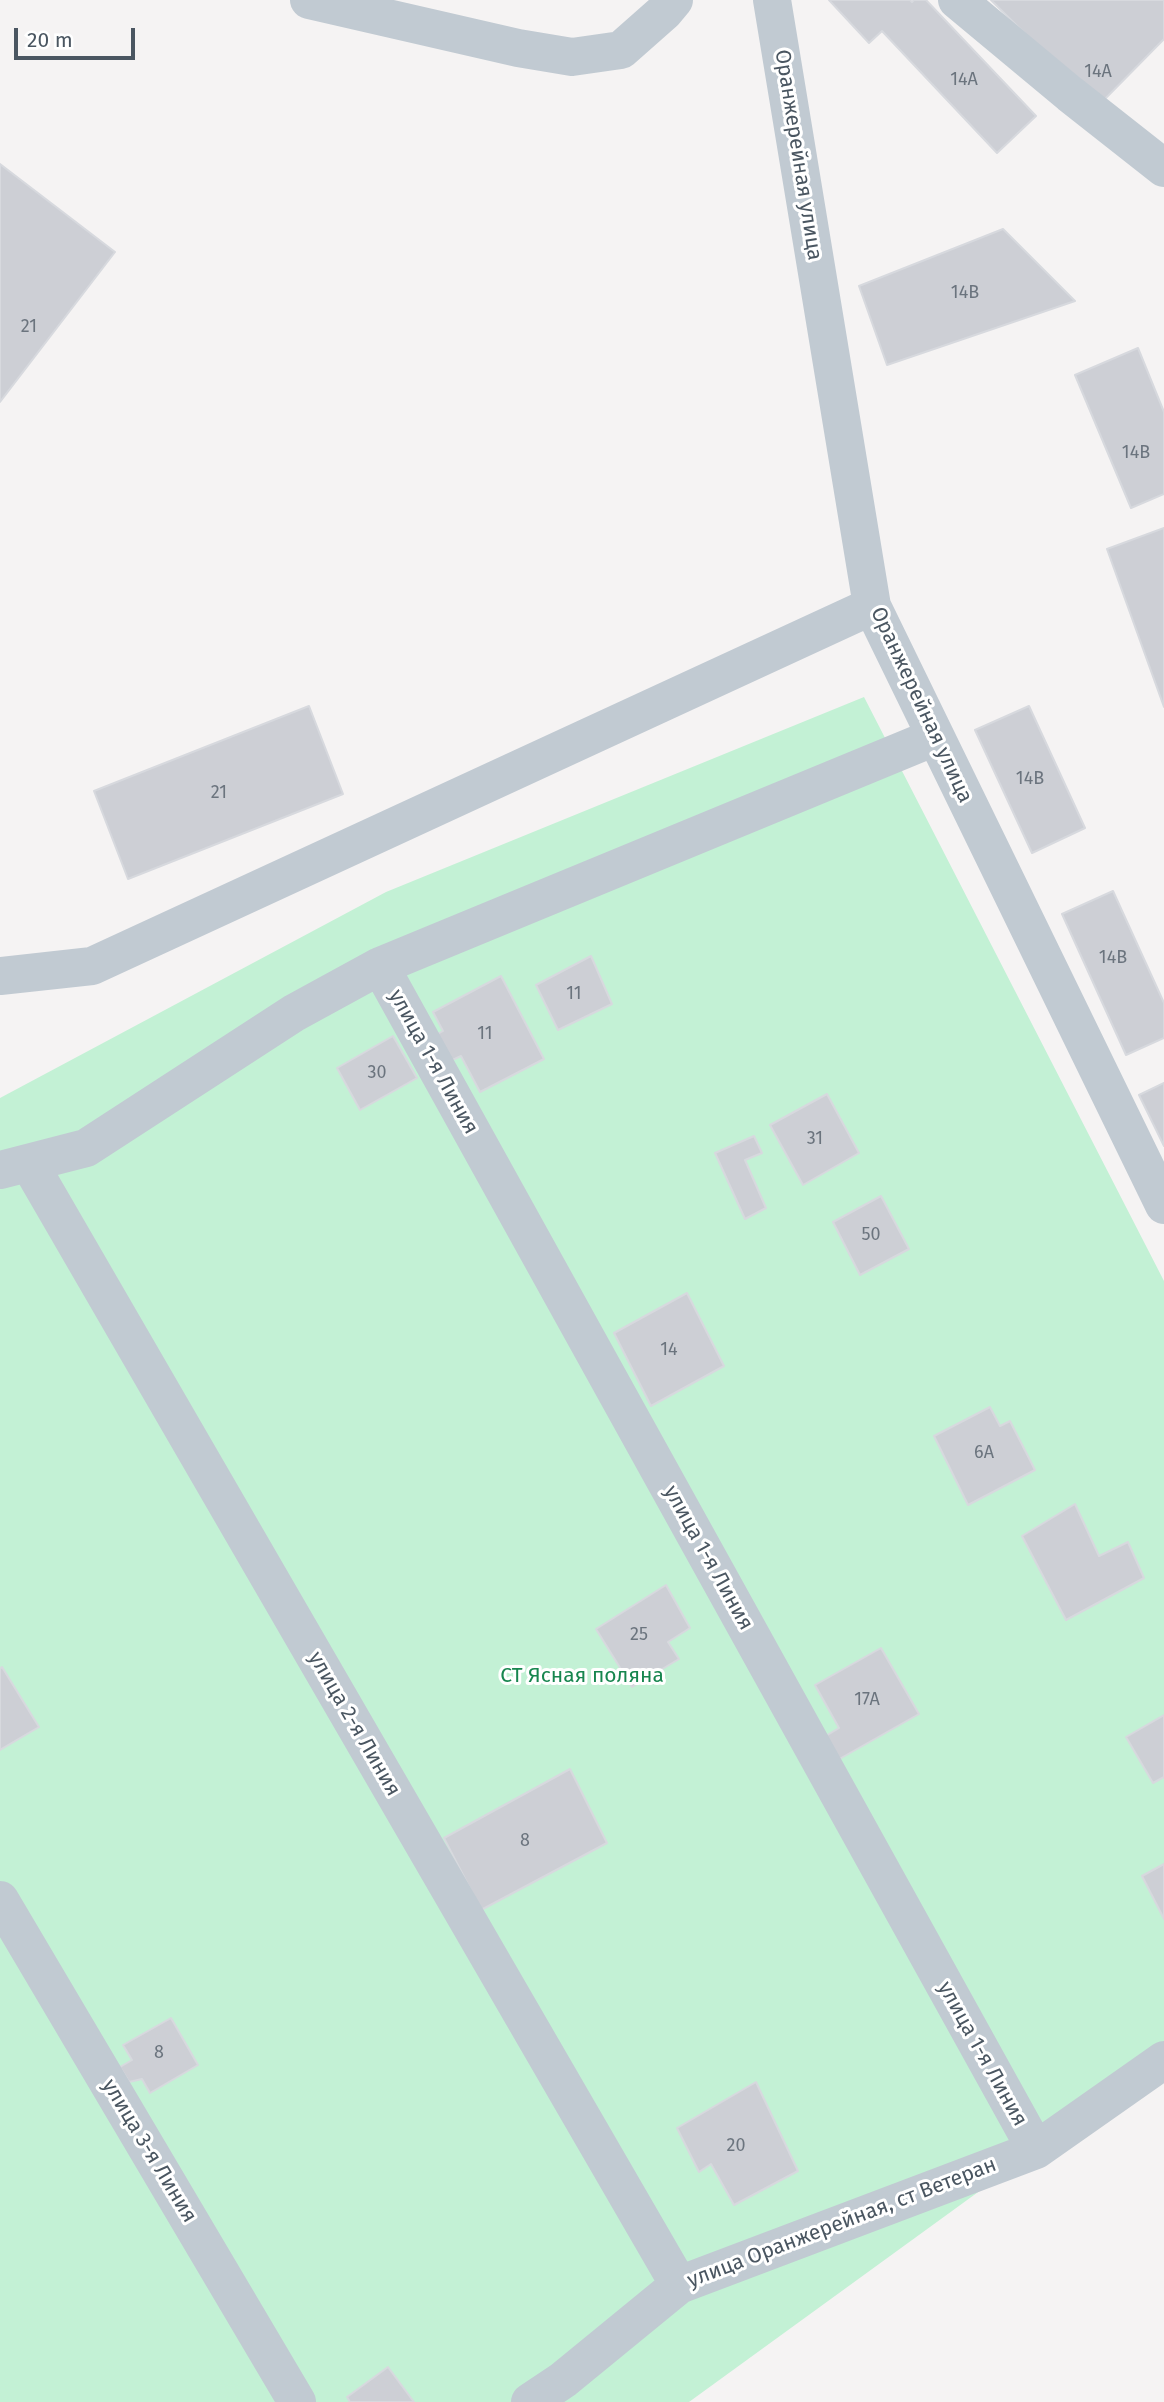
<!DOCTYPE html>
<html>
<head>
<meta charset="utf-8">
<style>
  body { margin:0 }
  #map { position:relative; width:1164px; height:2402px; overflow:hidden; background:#f5f3f3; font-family:"Fira Sans",sans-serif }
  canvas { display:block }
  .scale { position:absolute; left:14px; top:28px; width:121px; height:32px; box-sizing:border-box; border:4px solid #4a5661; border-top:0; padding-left:9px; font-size:21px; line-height:24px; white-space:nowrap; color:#4a5661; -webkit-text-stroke:5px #fff; paint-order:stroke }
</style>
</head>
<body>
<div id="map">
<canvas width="1164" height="2402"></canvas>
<div class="scale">20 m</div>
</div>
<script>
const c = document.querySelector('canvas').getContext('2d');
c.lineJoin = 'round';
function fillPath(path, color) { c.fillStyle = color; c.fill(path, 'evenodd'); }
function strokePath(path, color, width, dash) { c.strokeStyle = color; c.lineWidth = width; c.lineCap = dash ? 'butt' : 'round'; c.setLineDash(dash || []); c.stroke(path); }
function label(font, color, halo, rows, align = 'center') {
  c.font = font + ' "Fira Sans",sans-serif'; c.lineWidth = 6; c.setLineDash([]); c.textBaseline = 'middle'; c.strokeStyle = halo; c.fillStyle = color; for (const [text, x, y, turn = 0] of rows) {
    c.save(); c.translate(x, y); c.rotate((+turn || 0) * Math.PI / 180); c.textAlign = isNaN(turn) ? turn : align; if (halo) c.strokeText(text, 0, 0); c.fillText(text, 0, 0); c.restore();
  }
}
const green = new Path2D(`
  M864,697L1164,1281V2070L1036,2150L689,2402H0V1098L386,892Z`);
const building = new Path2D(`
  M829,0H910L912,2L914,0H926L1036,116L997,153L882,31L869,43Z
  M991,0H1164V39L1098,106Z
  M0,164L115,252L0,402Z
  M1003,229L1075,301L887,365L859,286Z
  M1138,348L1164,412V494L1131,508L1075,375Z
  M1164,528V707L1107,549Z
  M309,706L343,794L128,879L94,791Z
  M1029,706L1085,828L1032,853L975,730Z
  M1113,891L1164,1003V1038L1126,1055L1062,914Z
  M591,956L612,1004L558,1030L536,985Z
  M501,976L544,1059L480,1092L461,1056L448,1062L434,1036L443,1031L433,1012Z
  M393,1036L417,1078L360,1110L337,1068Z
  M1164,1083V1146L1139,1095Z
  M827,1094L859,1153L803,1185L770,1125Z
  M754,1136L762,1153L745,1160L766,1208L745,1219L715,1153Z
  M881,1196L909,1249L860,1275L833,1222Z
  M687,1293L724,1366L651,1406L614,1333Z
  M990,1407L1000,1426L1010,1421L1035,1470L968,1505L934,1436Z
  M1075,1504L1099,1556L1128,1542L1144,1578L1066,1620L1022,1536Z
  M666,1585L690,1628L668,1642L679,1659L632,1687L596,1629Z
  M881,1648L919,1714L827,1766L814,1743L839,1728L815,1685Z
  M2,1667L39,1727L0,1750V1669Z
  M1164,1715V1777L1153,1783L1126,1737Z
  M570,1769L607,1843L481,1910L444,1838Z
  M1164,1864V1919L1142,1876Z
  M171,2018L198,2065L150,2093L142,2079L129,2082L120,2067L132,2060L123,2045Z
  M756,2082L798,2171L734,2205L711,2164L699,2172L677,2128Z
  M388,2367L414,2402H350L347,2397Z`);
const minor = new Path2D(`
  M309,0L518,48L572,57L621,50L664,12L674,0
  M772,0L872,606L1164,1205
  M957,0L1070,94L1164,168
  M380,966L1036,2150
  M0,976L92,966L872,606
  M29,1163L679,2285
  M0,1170L86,1148L294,1013L380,966L935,737
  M0,1900L297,2402
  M530,2402L563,2380L679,2285L1036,2150L1164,2060`);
const numberNames = [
  ["14А",1098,72],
  ["14А",964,80],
  ["14В",965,293],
  ["21",29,327],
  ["14В",1136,453],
  ["14В",1030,779],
  ["21",219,793],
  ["14В",1113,958],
  ["11",574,994],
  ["11",485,1034],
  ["30",377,1073],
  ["31",815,1139],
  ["50",871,1235],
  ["14",669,1350],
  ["6А",984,1453],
  ["25",639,1635],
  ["17А",867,1700],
  ["8",525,1841],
  ["8",159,2053],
  ["20",736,2146]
];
const streetNames = [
  ["Оранжерейная улица",798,155,81],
  ["Оранжерейная улица",921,705,65],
  ["улица 1-я Линия",433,1062,61],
  ["улица 1-я Линия",708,1558,61],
  ["улица 2-я Линия",354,1724,60],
  ["улица 1-я Линия",982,2054,61],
  ["улица 3-я Линия",149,2151,59],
  ["улица Оранжерейная, ст Ветеран",842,2223,-21]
];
const parkNames = [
  ["СТ Ясная поляна",582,1676]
];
fillPath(green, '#c3f1d5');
fillPath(building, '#cdcfd5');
strokePath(building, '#d7d9de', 2);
strokePath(minor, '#c1cad2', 38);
label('18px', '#6b747e', null, numberNames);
label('21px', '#4a5661', '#fff', streetNames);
label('21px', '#17864f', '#fff', parkNames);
</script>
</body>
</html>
